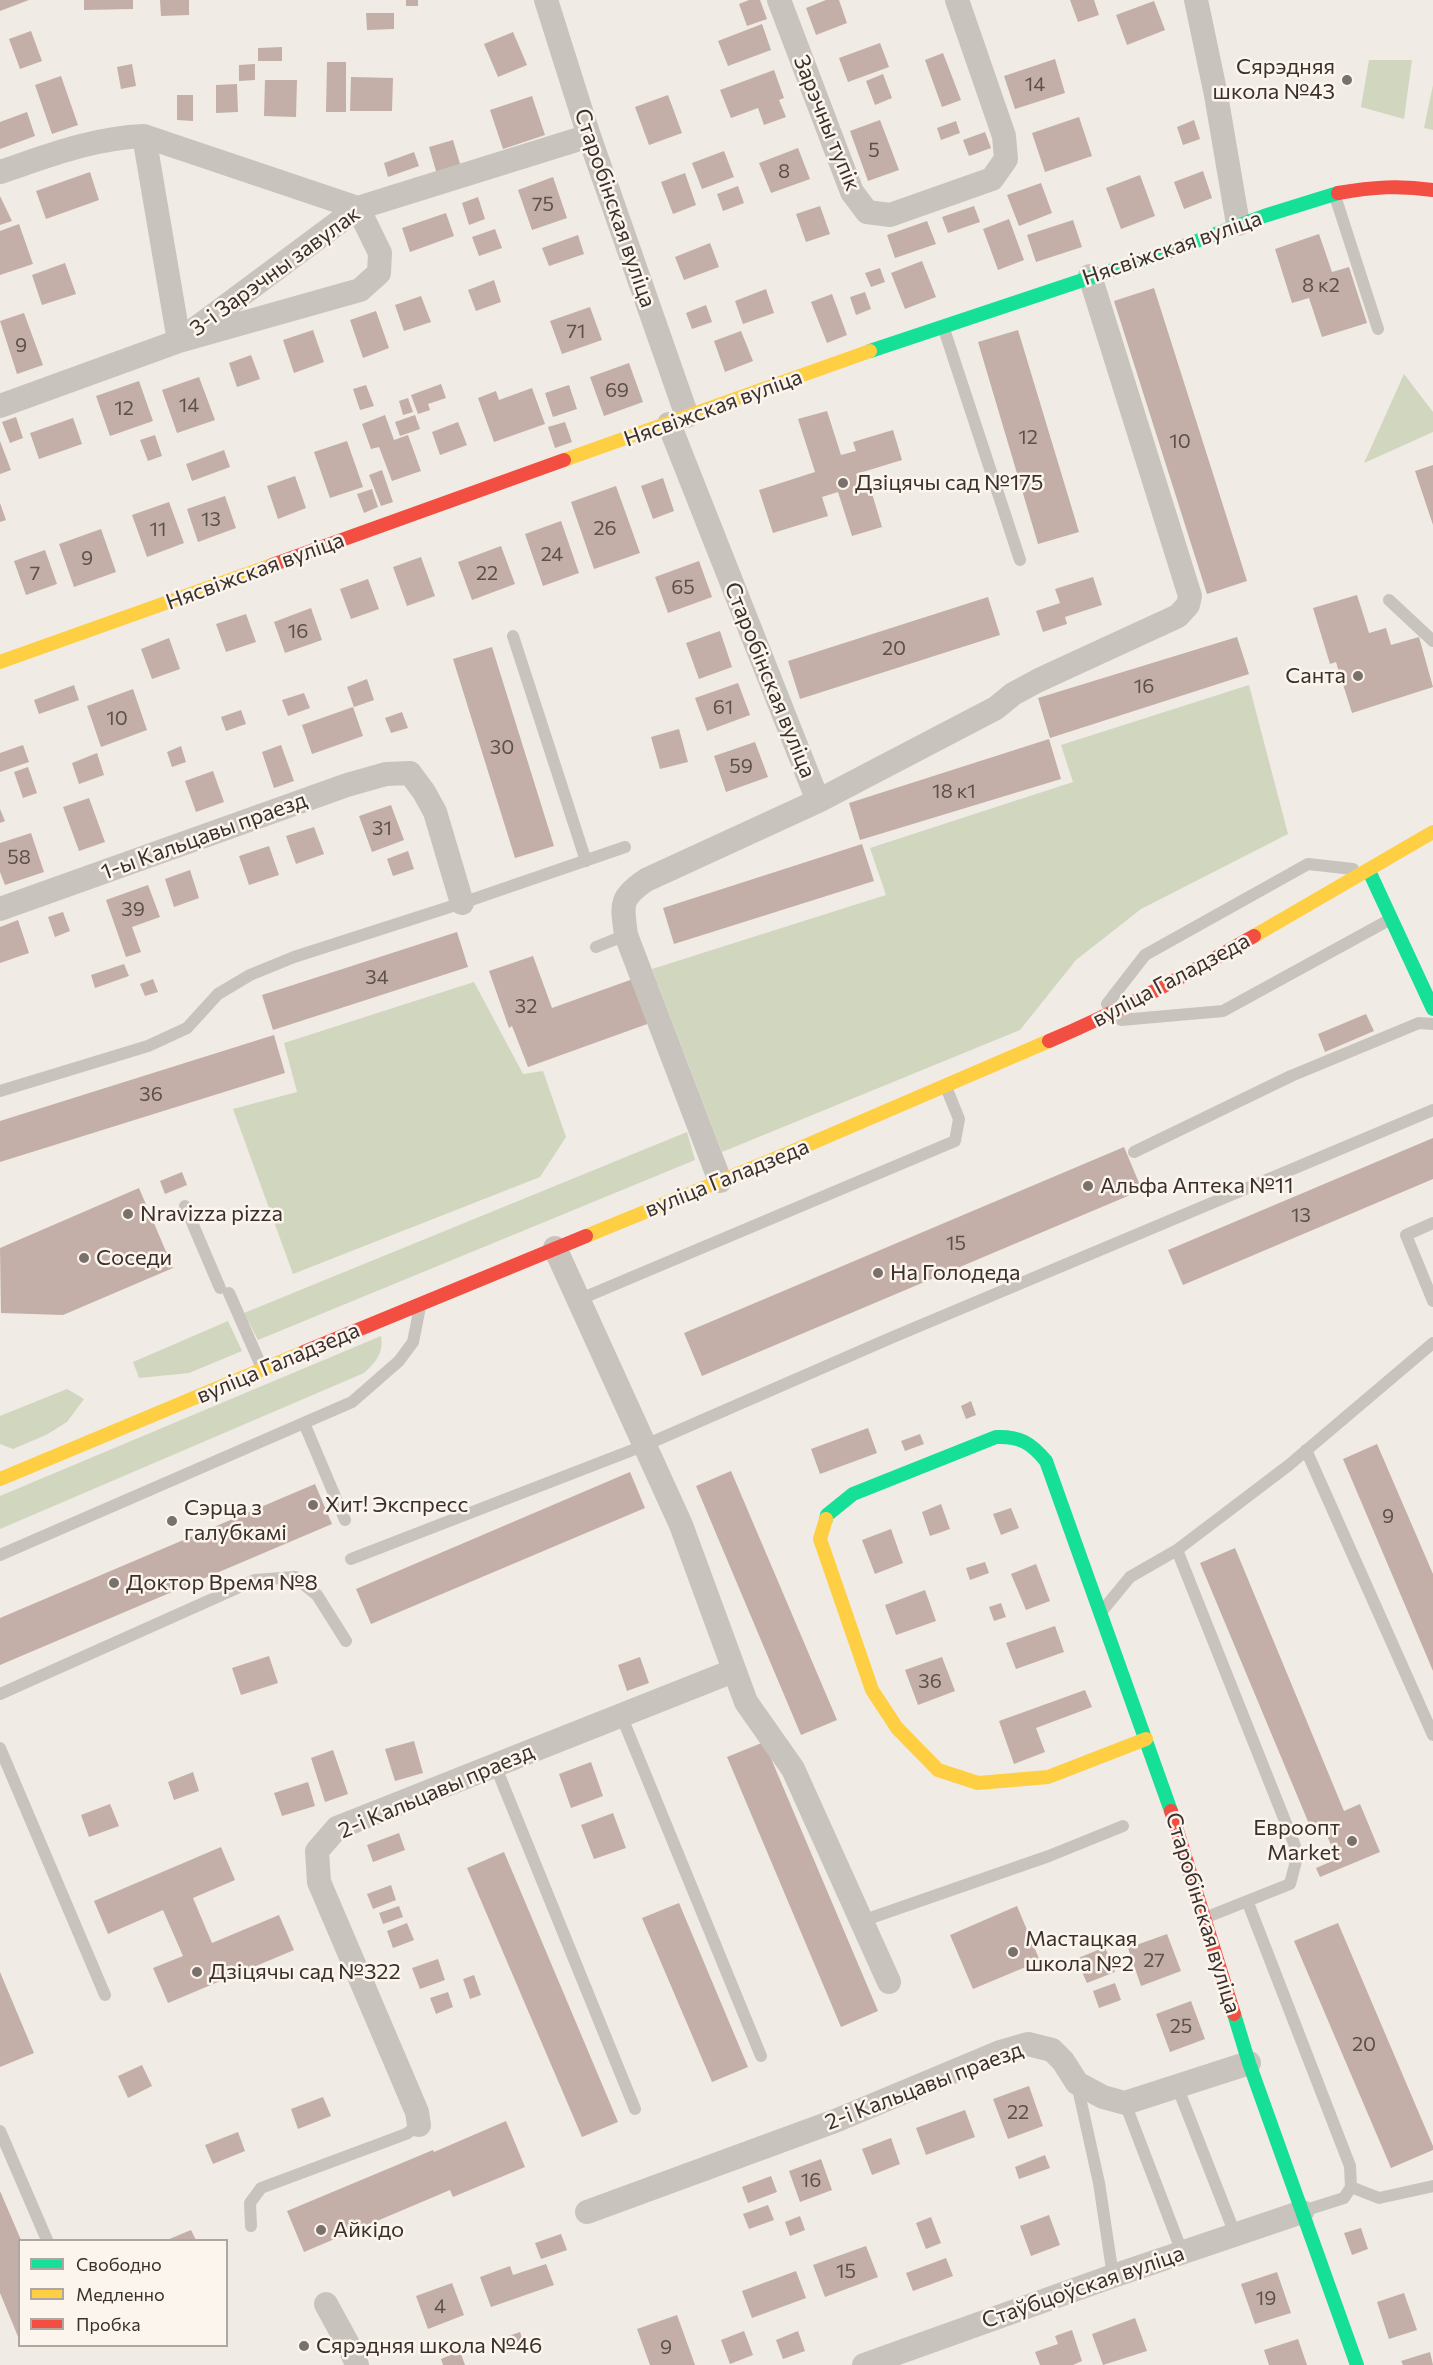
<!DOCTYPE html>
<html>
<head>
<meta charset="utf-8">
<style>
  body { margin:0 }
  #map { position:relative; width:1433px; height:2365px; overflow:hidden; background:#f0ebe5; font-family:Commissioner,sans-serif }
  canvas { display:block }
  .legend { position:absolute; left:18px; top:2239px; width:210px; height:108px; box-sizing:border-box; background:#fbf5ee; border:2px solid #aea6a0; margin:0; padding:8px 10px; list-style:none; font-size:18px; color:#3b302b }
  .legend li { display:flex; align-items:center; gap:12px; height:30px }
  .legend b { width:30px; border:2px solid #aea6a0 }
</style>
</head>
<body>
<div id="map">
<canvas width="1433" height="2365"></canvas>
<ul class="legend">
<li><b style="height:8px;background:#16e098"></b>Свободно</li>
<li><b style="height:8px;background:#ffcf43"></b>Медленно</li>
<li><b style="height:8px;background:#f24e42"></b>Пробка</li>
</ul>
</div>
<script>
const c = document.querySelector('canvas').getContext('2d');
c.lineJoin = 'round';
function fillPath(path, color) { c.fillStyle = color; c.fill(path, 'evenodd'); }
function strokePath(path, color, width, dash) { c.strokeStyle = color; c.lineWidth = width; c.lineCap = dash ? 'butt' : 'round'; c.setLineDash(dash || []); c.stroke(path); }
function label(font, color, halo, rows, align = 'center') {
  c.font = font + ' Commissioner,sans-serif'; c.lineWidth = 5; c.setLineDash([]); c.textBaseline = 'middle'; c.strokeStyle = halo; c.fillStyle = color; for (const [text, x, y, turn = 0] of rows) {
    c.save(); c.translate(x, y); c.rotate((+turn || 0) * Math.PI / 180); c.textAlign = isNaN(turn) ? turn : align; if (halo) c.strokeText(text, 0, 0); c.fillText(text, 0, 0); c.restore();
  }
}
const green = new Path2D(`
  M1369,60H1412L1404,119L1361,107Z
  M1433,85V130L1424,128Z
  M1404,374L1433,412V432L1364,463Z
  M1249,685L1288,834L1141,909L1076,960L1020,1030L722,1152L652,969L886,895L870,848L1073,782L1061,745Z
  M474,982L523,1074L543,1071L566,1137L540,1177L293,1274L233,1109L297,1092L284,1043Z
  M687,1132L695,1160L258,1340L244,1313Z
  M228,1321L242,1351L189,1373L139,1378L133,1362Z
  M381,1336C384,1353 376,1362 364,1373L0,1529V1496Z
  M67,1389L84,1399L67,1422L46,1435L13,1449L0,1444V1416Z`);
const building = new Path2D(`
  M0,0H29L0,11Z
  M84,0H133V9L84,10Z
  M160,0H189V15L161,16Z
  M406,0H418V6H406Z
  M749,0H760L767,19L747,26L739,4Z
  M826,0H839L847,23L816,35L806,8Z
  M1070,0H1094L1099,15L1078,22Z
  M1154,1L1165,30L1127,45L1116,15Z
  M366,13H394V29L367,30Z
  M762,24L771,50L728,66L718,41Z
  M31,31L42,61L20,69L9,39Z
  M513,32L527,65L498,77L484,44Z
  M880,43L889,67L848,82L839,58Z
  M282,47V61H258V48Z
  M943,53L961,100L942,107L925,60Z
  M1055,59L1065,93L1015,109L1004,76Z
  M327,62H346V112H326Z
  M132,64L136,86L121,89L117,67Z
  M255,64V80L239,81V65Z
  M774,70L784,98L779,100L786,117L764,125L758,108L731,118L720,90Z
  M883,74L892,98L875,105L866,81Z
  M61,76L78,125L52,134L35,85Z
  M351,77L393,78L392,111H350Z
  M265,80H297L296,117L264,116Z
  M237,84L238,112L216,113V85Z
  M177,95H193V121L177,120Z
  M668,95L682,133L649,145L635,107Z
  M532,96L545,135L503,149L490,110Z
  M27,112L35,136L0,149V122Z
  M1079,117L1092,156L1045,172L1032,133Z
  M880,120L899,170L868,181L850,131Z
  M1194,120L1200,139L1183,145L1177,127Z
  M956,121L960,133L941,140L937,128Z
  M985,132L991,148L969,156L963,140Z
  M453,140L463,174L439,181L429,147Z
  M798,148L810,179L771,193L759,163Z
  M724,151L734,177L702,189L692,163Z
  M414,152L419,166L388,177L384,163Z
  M1203,171L1212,198L1184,209L1174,182Z
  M90,172L99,200L46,219L36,191Z
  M685,173L696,205L673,214L661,182Z
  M1140,175L1155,216L1121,229L1106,188Z
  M553,177L567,218L532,230L518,190Z
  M1041,183L1052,213L1019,226L1007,195Z
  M738,186L744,203L723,211L717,194Z
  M0,196L12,221L0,225Z
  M478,197L485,219L469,225L462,203Z
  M820,206L830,234L806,242L796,214Z
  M974,206L980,222L948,233L942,217Z
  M446,213L454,236L410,252L402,228Z
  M1009,219L1024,260L998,270L983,229Z
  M1073,220L1082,247L1036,262L1027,235Z
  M927,221L936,244L895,258L887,235Z
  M19,224L33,264L0,275V231Z
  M495,229L502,248L479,256L472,237Z
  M1319,234L1332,272L1349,267L1367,323L1322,337L1309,298L1292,303L1275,249Z
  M578,235L584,254L549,266L542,248Z
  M710,243L719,267L684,280L675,257Z
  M922,261L936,297L905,309L891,273Z
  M65,263L76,294L42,305L32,275Z
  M880,268L885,282L871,287L865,273Z
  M494,280L501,302L476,311L468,290Z
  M1154,288L1247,581L1207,594L1114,301Z
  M766,289L774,313L743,324L735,301Z
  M865,292L871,309L856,315L850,297Z
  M832,294L847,335L827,343L811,302Z
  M421,296L431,322L404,331L395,305Z
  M706,305L712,322L692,329L686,313Z
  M590,307L602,340L562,354L550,321Z
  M376,311L389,348L363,358L350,320Z
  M24,313L43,365L17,374L0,321Z
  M313,330L324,362L294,373L283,340Z
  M1018,330L1079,532L1038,544L978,342Z
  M741,331L753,361L725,372L714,341Z
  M251,355L260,379L237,387L229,363Z
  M629,363L643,402L604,416L590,377Z
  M199,377L215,420L177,433L162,390Z
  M139,381L153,421L110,436L96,396Z
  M441,384L446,398L428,404L430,410L418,414L411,395Z
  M366,385L374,406L360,410L353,389Z
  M569,385L577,409L553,417L545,393Z
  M532,388L545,424L494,442L478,398L496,391L499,400Z
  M408,398L413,412L403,415L399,401Z
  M827,411L841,455L856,451L853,442L893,430L902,460L856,474L862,493L871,490L882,527L852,536L838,492L822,497L828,516L773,533L759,490L815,472L798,419Z
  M385,415L394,440L408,435L421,471L392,481L379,447L371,449L362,424Z
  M415,415L420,429L400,436L395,422Z
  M16,417L23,438L10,443L2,422Z
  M73,418L82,444L39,459L30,433Z
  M458,422L467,445L440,455L432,432Z
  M565,422L572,442L555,448L548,427Z
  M155,435L162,456L148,461L140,440Z
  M0,441L11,470L0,474Z
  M347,441L363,487L330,498L314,452Z
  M224,450L230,467L192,481L186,464Z
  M1433,465V525L1415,471Z
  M382,470L393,502L381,506L369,475Z
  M295,476L306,508L278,519L267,486Z
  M663,478L674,511L653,519L641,486Z
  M616,486L640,553L594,569L571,502Z
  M372,489L378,507L364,513L357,494Z
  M225,496L236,528L198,542L187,509Z
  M169,502L184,543L147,557L132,515Z
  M0,503L6,520L0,522Z
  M561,521L579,573L543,586L525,534Z
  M101,529L116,572L74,587L59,544Z
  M501,546L515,584L472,600L458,562Z
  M45,550L57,584L26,595L14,561Z
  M421,557L435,596L407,606L393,567Z
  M699,561L712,597L668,613L655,577Z
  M1093,577L1102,605L1065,617L1067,624L1043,632L1036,611L1060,603L1055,589Z
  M368,579L379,609L351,619L340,589Z
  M1357,595L1369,633L1386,628L1391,645L1419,637L1433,687L1352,713L1336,662L1330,664L1313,608Z
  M988,597L1000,635L800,699L788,661Z
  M311,608L322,640L285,653L274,622Z
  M246,614L256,642L226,652L216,624Z
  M720,631L732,667L699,679L686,643Z
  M1237,637L1249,674L1050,738L1038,698Z
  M169,638L180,669L152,679L141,649Z
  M492,647L554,846L515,858L453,659Z
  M367,679L374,700L354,707L347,687Z
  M738,683L750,715L707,731L695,698Z
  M74,685L79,700L39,714L34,700Z
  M133,689L147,730L101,747L87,706Z
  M304,693L310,708L288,716L282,700Z
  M353,707L363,736L312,754L302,725Z
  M241,710L246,724L226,731L221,717Z
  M402,712L408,728L391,733L385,718Z
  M679,729L688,762L660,769L651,737Z
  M1049,739L1061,779L860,840L849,803Z
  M755,742L768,777L726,792L714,756Z
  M23,745L29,762L0,772V753Z
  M281,745L294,781L274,788L262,752Z
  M181,746L186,762L172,767L167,752Z
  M97,753L104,775L79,784L72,763Z
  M28,767L37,793L23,798L14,772Z
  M213,771L224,802L196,812L185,781Z
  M89,798L105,842L79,851L63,807Z
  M391,805L404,840L372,852L359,816Z
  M0,809L5,821L0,823Z
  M314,827L324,854L296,864L286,836Z
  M31,833L44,872L5,885L0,872V843Z
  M862,844L874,881L674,944L663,908Z
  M269,846L279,875L249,885L239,856Z
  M408,851L414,869L393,876L387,859Z
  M190,870L199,898L174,907L165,879Z
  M148,885L160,917L132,927L141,952L126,957L106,900Z
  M63,912L70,931L55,937L48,917Z
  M18,920L29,953L0,963V927Z
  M457,932L468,967L273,1030L262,995Z
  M533,956L552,1008L633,979L650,1023L528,1067L512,1026L509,1028L489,971Z
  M124,964L129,976L95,988L91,975Z
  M153,979L158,992L145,996L140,984Z
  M1366,1014L1374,1031L1325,1052L1318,1034Z
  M274,1035L285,1073L0,1162V1121Z
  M1433,1138V1179L1183,1285L1168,1250Z
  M1124,1147L1142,1190L702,1376L684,1333Z
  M182,1172L187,1185L165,1194L160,1181Z
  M139,1188L173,1268L63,1315L1,1313L0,1248Z
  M971,1401L976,1415L966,1419L961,1406Z
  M868,1428L877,1453L820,1474L811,1449Z
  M920,1434L924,1444L905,1451L901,1441Z
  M1377,1444L1433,1574V1671L1343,1459Z
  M731,1471L837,1720L801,1735L696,1486Z
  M630,1472L645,1508L371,1624L356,1589Z
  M315,1484L332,1524L0,1665V1618Z
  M941,1504L950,1529L930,1536L922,1512Z
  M1011,1508L1019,1528L1001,1535L993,1514Z
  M891,1529L903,1563L875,1574L862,1540Z
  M1235,1548L1344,1811L1360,1804L1380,1852L1320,1877L1316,1868L1337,1859L1323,1826L1312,1831L1200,1563Z
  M985,1562L989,1573L970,1580L966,1568Z
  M1036,1564L1050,1601L1026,1610L1011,1574Z
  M925,1590L936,1621L896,1635L885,1605Z
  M1001,1603L1006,1617L994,1621L989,1607Z
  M1055,1626L1064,1652L1016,1669L1006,1643Z
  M269,1656L278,1683L241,1695L232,1668Z
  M640,1657L649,1683L627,1691L618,1665Z
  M942,1657L955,1691L918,1705L905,1670Z
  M1085,1690L1092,1707L1036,1728L1045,1752L1014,1764L999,1721Z
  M414,1741L423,1773L395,1781L385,1749Z
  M764,1742L878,2011L841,2027L727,1757Z
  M333,1750L348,1794L325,1802L311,1758Z
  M591,1762L603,1796L571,1808L559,1774Z
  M193,1772L199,1791L174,1800L168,1782Z
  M308,1782L315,1806L282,1816L274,1793Z
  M110,1804L119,1826L89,1837L81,1815Z
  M613,1813L626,1848L594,1859L581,1825Z
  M399,1833L405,1850L373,1862L367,1845Z
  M221,1847L235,1880L193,1898L212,1943L279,1915L294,1950L168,2003L153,1968L183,1956L163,1910L108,1934L94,1901Z
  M504,1852L618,2122L582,2137L467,1868Z
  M391,1885L396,1900L373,1909L367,1894Z
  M679,1903L748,2067L712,2082L642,1918Z
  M399,1906L403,1917L383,1924L379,1913Z
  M1017,1906L1040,1961L973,1989L950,1935Z
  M407,1923L414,1940L393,1948L387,1931Z
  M1338,1923L1433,2146V2150L1391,2168L1294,1941Z
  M1167,1934L1181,1971L1141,1986L1128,1948Z
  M1105,1947L1115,1972L1087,1983L1076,1959Z
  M438,1959L445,1980L420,1989L412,1968Z
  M0,1972L34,2053L0,2067Z
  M474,1975L481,1995L470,1999L463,1979Z
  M1115,1983L1121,2000L1099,2008L1093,1991Z
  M448,1992L453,2007L436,2014L430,1998Z
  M1191,2001L1205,2039L1170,2052L1156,2014Z
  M142,2065L152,2086L128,2098L118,2076Z
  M1029,2086L1043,2126L1008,2139L993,2099Z
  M323,2097L331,2116L298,2129L291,2109Z
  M965,2110L975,2137L926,2155L916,2128Z
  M506,2121L525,2167L453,2197L450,2190L304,2252L287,2211L433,2150L434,2152Z
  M238,2132L245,2151L213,2164L205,2145Z
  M891,2138L900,2164L872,2175L862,2149Z
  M1045,2155L1050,2168L1019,2179L1015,2167Z
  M821,2159L832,2190L800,2202L789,2171Z
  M771,2176L777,2192L748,2203L742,2187Z
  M0,2191L21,2240L19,2339L0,2293Z
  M768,2205L774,2220L749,2229L743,2214Z
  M1049,2215L1060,2245L1031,2256L1020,2226Z
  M800,2216L805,2230L790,2236L785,2222Z
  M931,2217L941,2243L926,2249L916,2223Z
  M1361,2228L1368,2249L1352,2255L1344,2233Z
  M191,2230L196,2240H167Z
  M561,2234L567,2250L541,2259L535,2243Z
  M866,2246L878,2277L825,2297L813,2265Z
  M946,2258L953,2276L913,2291L906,2273Z
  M546,2264L554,2285L491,2307L480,2277L510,2266L513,2275Z
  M796,2271L806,2298L752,2318L742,2291Z
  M1277,2272L1291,2313L1255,2324L1241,2284Z
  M452,2283L464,2315L428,2329L416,2296Z
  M1404,2293L1417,2330L1389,2339L1377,2302Z
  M677,2315L695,2365H650L637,2329Z
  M1135,2318L1147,2351L1103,2365L1092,2334Z
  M1072,2330L1082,2361L1073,2365H1040L1035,2352L1058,2344L1055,2336Z
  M744,2331L753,2355L730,2364L721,2340Z
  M798,2331L805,2351L783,2359L776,2340Z
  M520,2332L524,2344L510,2349L506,2337Z
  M1298,2339L1307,2365H1269L1264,2350Z
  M460,2351L465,2365H443L441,2359Z
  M1430,2352L1433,2365H1403L1401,2361Z`);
const lane = new Path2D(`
  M1335,196L1378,329
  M943,326L1020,560
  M1389,600L1433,641
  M513,636L586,861
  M596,947L626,935
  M1107,1004L1145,955L1308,864L1353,869
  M1121,1020L1223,1011L1389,920
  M0,1091L148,1046L187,1028L218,994L250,975L294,957L462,903L625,847
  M1134,1152L1291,1076L1419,1023L1433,1024
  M185,1206L220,1288
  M1433,1223L1406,1235L1433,1301
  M229,1293L262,1368
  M578,1300L955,1141L959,1119L946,1087
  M304,1423L345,1520
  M1306,1450L1433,1735
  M1177,1550L1295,1846L1296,1861L1290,1884L1207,1917
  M0,1555L352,1402L399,1361L413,1342L420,1307
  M351,1559L643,1446L893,1337L1433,1110
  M1102,1611L1130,1577L1177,1550L1289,1465L1433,1343
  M0,1694L255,1580L295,1577L317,1595L346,1641
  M621,1715L761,2056
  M0,1748L105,1995
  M495,1765L635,2109
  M1248,1903L1350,2166L1351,2187L1344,2198L1303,2211
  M862,1921L1049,1856L1123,1826
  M1077,2084L1099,2183L1113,2276
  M1177,2086L1235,2234
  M1125,2103L1182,2252
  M0,2131L47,2240
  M1351,2187L1379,2198L1433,2186
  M251,2226L250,2203L261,2188L406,2134L419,2125`);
const street = new Path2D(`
  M546,0L589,136L687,416
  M779,0L852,192L867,212L890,215L992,179L1006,159L1004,136L957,0
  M1196,0L1216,95L1238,224
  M0,172C48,156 93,138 144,136L358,208L380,253L379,273L360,290L179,341L144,136
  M0,406L179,341L358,208L589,136
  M669,424L818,801
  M0,909L347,785L386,774L410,773L424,792L435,812L462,903
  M720,1181L626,935C622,904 619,899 646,880L818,801L996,708L1013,694L1039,680L1178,616L1188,605L1190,596L1090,276
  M555,1248L681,1525L746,1702L793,1769L889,1982
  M419,2125L417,2112L319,1882L317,1851L337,1828L733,1671
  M587,2212L835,2121L1000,2052L1028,2044L1052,2050L1063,2061L1077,2083L1103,2097L1125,2103L1249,2063
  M326,2304L350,2348L357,2365
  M864,2365L1113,2276L1302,2212`);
const fast = new Path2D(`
  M870,351L1170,251L1264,216L1338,193
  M1369,871L1433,1009
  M826,1519L827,1515L853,1494L996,1437C1020,1436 1031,1443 1046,1461L1171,1811
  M1234,2014L1249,2063L1357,2365`);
const slow = new Path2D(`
  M564,460L870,351
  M0,662L272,565
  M1254,936L1433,832
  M586,1236L784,1155L1049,1041
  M0,1479L304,1352
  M826,1519L820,1539L872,1690L897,1728L938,1770L978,1783L1048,1777L1146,1739`);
const jam = new Path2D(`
  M1338,193C1373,187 1399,185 1433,190
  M272,565L564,460
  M1049,1041C1120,1011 1187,975 1254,936
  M304,1352L586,1236
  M1171,1811L1234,2014`);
const markers = [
  [1347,80,6,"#7a716c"],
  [843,483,6,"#7a716c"],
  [1358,676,6,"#7a716c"],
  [1088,1186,6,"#7a716c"],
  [128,1214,6,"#7a716c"],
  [84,1258,6,"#7a716c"],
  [878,1273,6,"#7a716c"],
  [313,1505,6,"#7a716c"],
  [172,1521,6,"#7a716c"],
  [114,1583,6,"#7a716c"],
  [1352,1841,6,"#7a716c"],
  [1013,1952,6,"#7a716c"],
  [197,1972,6,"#7a716c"],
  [321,2230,6,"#7a716c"],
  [304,2346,6,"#7a716c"]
];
const numberNames = [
  ["14",1035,84],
  ["5",874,150],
  ["8",784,171],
  ["75",543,204],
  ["8 к2",1321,285],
  ["71",576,331],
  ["9",21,345],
  ["69",617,390],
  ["14",189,405],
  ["12",124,408],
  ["12",1028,437],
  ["10",1180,441],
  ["13",211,519],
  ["26",605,528],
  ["11",158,529],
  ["24",552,554],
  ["9",87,558],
  ["7",35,573],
  ["22",487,573],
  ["65",683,587],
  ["16",298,631],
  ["20",894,648],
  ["16",1144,686],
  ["61",723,707],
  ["10",117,718],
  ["30",502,747],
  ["59",741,766],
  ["18 к1",954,791],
  ["31",382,828],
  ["58",19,857],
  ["39",133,909],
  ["34",377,977],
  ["32",526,1006],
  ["36",151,1094],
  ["13",1301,1215],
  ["15",956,1243],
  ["9",1388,1516],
  ["36",930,1681],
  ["27",1154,1960],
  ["25",1181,2026],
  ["20",1364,2044],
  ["22",1018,2112],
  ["16",811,2180],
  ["15",846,2271],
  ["19",1266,2298],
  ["4",440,2306],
  ["9",666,2347]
];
const poiNames = [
  ["Сярэдняя",1335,67,"right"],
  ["школа №43",1335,92,"right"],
  ["Дзіцячы сад №175",855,483],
  ["Санта",1346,676,"right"],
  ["Альфа Аптека №11",1100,1186],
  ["Nravizza pizza",140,1214],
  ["Соседи",96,1258],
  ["На Голодеда",890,1273],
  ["Хит! Экспресс",325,1505],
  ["Сэрца з",184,1508],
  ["галубкамі",184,1533],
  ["Доктор Время №8",126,1583],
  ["Евроопт",1340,1828,"right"],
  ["Market",1340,1853,"right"],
  ["Мастацкая",1025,1939],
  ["школа №2",1025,1964],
  ["Дзіцячы сад №322",209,1972],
  ["Айкідо",333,2230],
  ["Сярэдняя школа №46",316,2346]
];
const streetNames = [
  ["Зарэчны тупік",827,123,68],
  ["Старобінская вуліца",615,208,71],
  ["Нясвіжская вуліца",1172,248,-19],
  ["3-і Зарэчны завулак",275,271,-36],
  ["Нясвіжская вуліца",713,408,-20],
  ["Нясвіжская вуліца",255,571,-20],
  ["Старобінская вуліца",770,680,68],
  ["1-ы Кальцавы праезд",204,836,-20],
  ["вуліца Галадзеда",1171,980,-28],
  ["вуліца Галадзеда",727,1178,-22],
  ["вуліца Галадзеда",278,1363,-23],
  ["2-і Кальцавы праезд",436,1791,-23],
  ["Старобінская вуліца",1203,1913,73],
  ["2-і Кальцавы праезд",924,2086,-21],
  ["Стаўбцоўская вуліца",1083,2287,-19]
];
fillPath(green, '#d1d6bf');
fillPath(building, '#c3afa7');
strokePath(lane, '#c9c3be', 12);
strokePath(street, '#c9c3be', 24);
strokePath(fast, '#16e098', 14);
strokePath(slow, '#ffcf43', 14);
strokePath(jam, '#f24e42', 14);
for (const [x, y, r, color] of markers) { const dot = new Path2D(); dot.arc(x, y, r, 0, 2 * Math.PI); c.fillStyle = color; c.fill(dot); strokePath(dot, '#fbf5ee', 2); }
label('20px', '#5d504a', null, numberNames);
label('22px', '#3b302b', '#fbf5ee', poiNames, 'left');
label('22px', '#3b302b', '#fbf5ee', streetNames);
</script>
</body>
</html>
